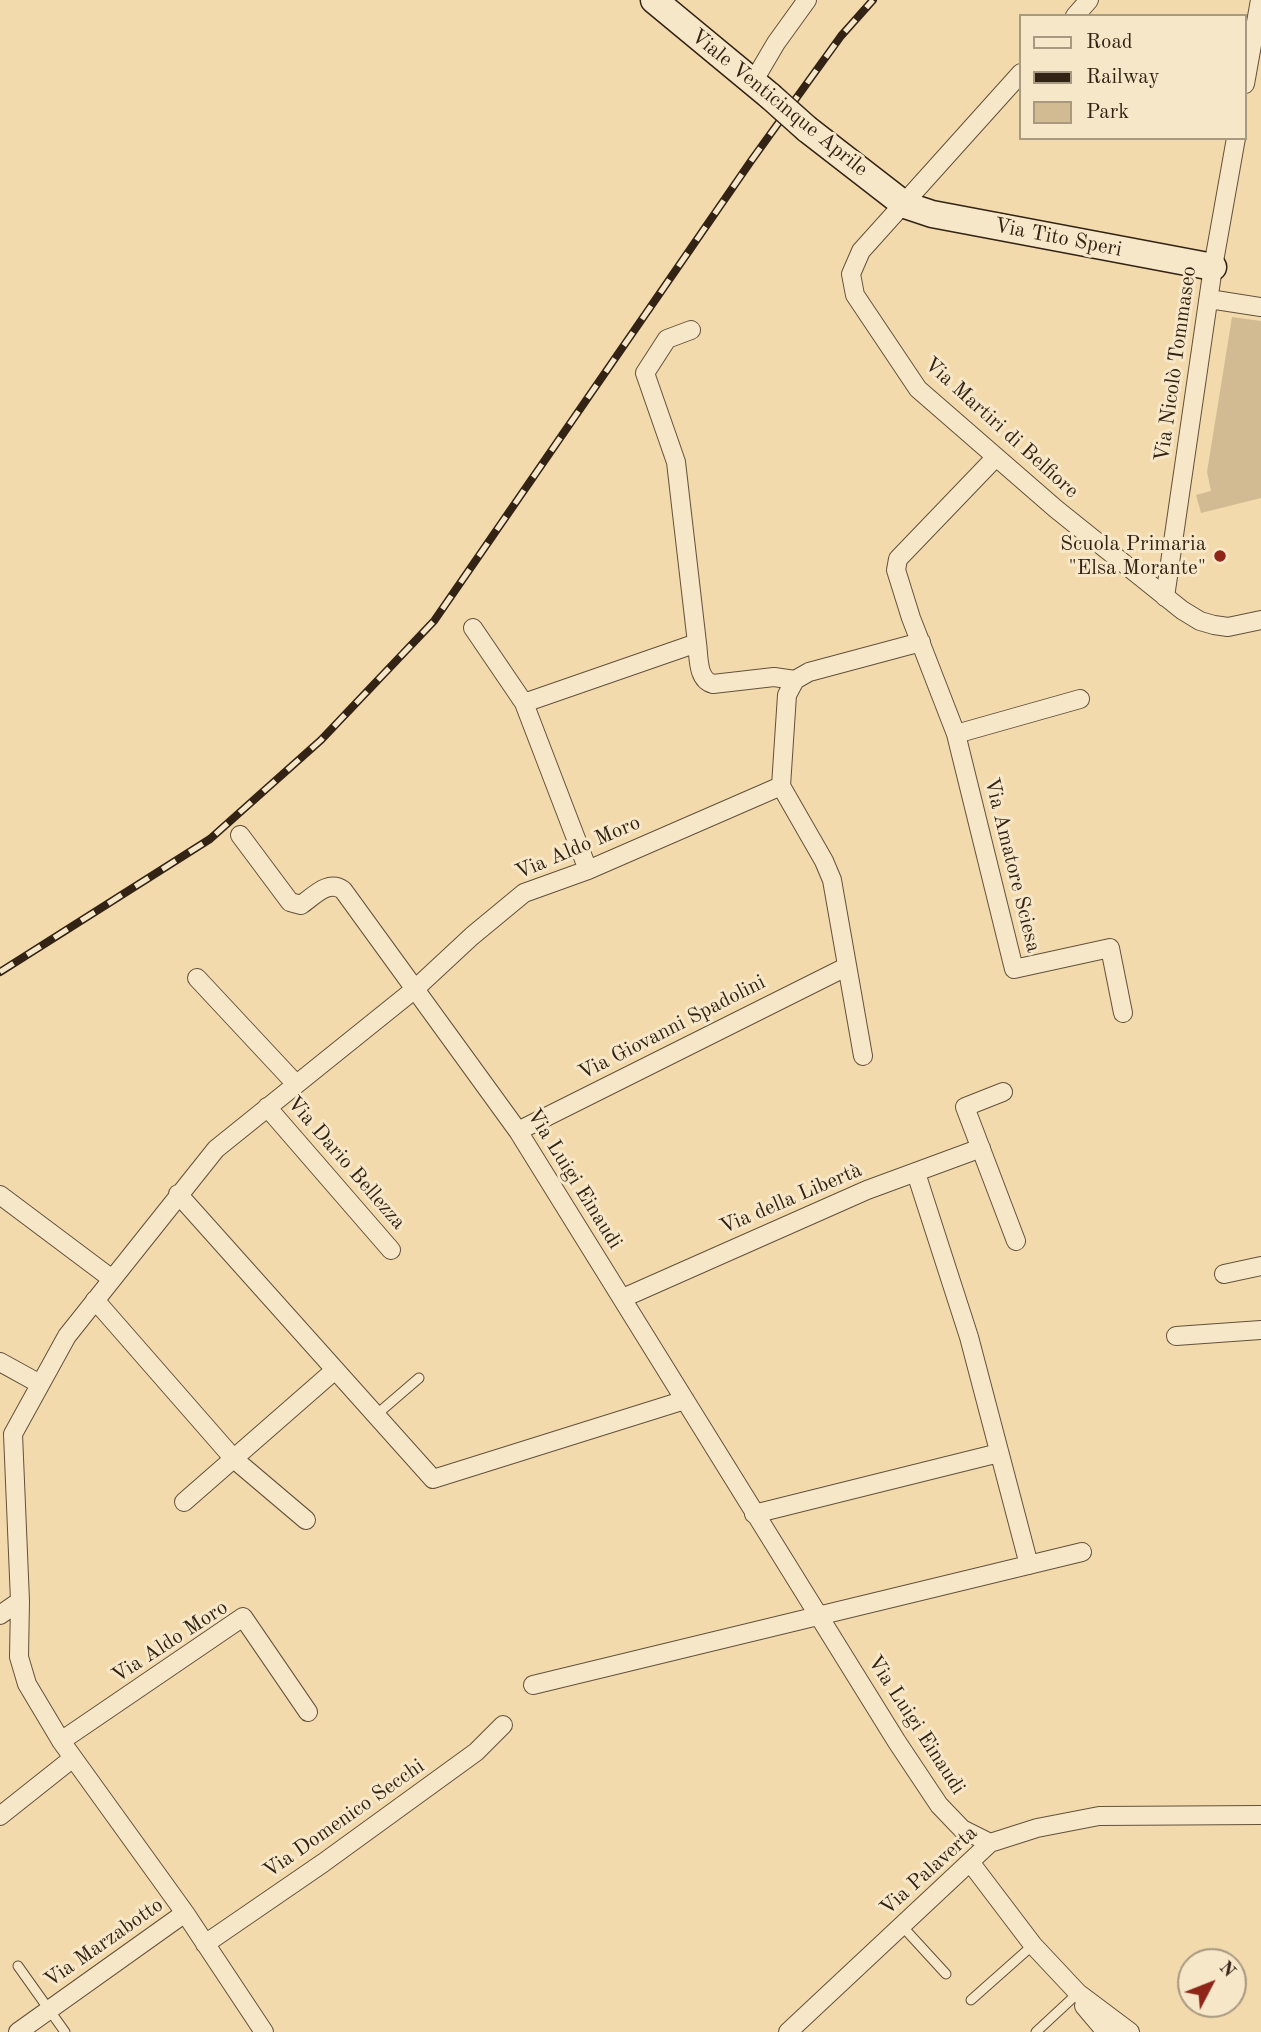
<!DOCTYPE html>
<html>
<head>
<meta charset="utf-8">
<style>
  body { margin:0 }
  #map { position:relative; width:1261px; height:2032px; overflow:hidden; background:#f3daac; font-family:"Old Standard TT",serif }
  canvas { display:block }
  .legend { position:absolute; left:1019px; top:14px; width:228px; height:126px; box-sizing:border-box; background:#f7e7c9; border:2px solid #a89981; margin:0; padding:9px 12px; list-style:none; font-size:21px; color:#322315 }
  .legend li { display:flex; align-items:center; gap:14px; height:35px }
  .legend b { width:35px; border:2px solid #a89981 }
  .north { position:absolute; left:1177px; top:1948px; width:70px; height:70px; box-sizing:border-box; background:#f7e7c9; border:2px solid #a89981; border-radius:50%; rotate:48deg; font-size:19px; font-weight:700; line-height:28px; text-align:center; color:#322315 }
  .north::after { content:''; display:block; margin:auto; width:24px; height:32px; background:#8f2418; clip-path:polygon(50% 0,100% 100%,50% 72%,0 100%) }
</style>
</head>
<body>
<div id="map">
<canvas width="1261" height="2032"></canvas>
<ul class="legend">
<li><b style="height:9px;background:#f7e7c9"></b>Road</li>
<li><b style="height:9px;background:#322315"></b>Railway</li>
<li><b style="height:19px;background:#d2bb92"></b>Park</li>
</ul>
<div class="north">N</div>
</div>
<script>
const c = document.querySelector('canvas').getContext('2d');
c.lineJoin = 'round';
function fillPath(path, color) { c.fillStyle = color; c.fill(path, 'evenodd'); }
function strokePath(path, color, width, dash) { c.strokeStyle = color; c.lineWidth = width; c.lineCap = dash ? 'butt' : 'round'; c.setLineDash(dash || []); c.stroke(path); }
function label(font, color, halo, rows, align = 'center') {
  c.font = font + ' "Old Standard TT",serif'; c.lineWidth = 6; c.setLineDash([]); c.textBaseline = 'middle'; c.strokeStyle = halo; c.fillStyle = color; for (const [text, x, y, turn = 0] of rows) {
    c.save(); c.translate(x, y); c.rotate((+turn || 0) * Math.PI / 180); c.textAlign = isNaN(turn) ? turn : align; if (halo) c.strokeText(text, 0, 0); c.fillText(text, 0, 0); c.restore();
  }
}
const green = new Path2D(`
  M1232,317L1261,321V498L1201,513L1196,495L1211,491L1207,472Z`);
const lane = new Path2D(`
  M376,1415L419,1378
  M902,1926L946,1974
  M18,1966L65,2032
  M971,2000L1033,1945
  M1036,2032L1078,1993`);
const street = new Path2D(`
  M1075,16L1089,0
  M1021,73L861,251L851,274L855,295L918,389L1056,509L1182,610L1200,621L1214,625L1228,627L1261,620
  M753,82L776,43L807,0
  M1245,84L1260,0
  M1209,299L1261,307
  M691,330L667,339L645,373L676,462L697,643
  M995,458L898,559L896,570L911,618L956,734L1014,969L1110,948L1123,1013
  M1165,597L1213,267L1236,138
  M473,628L524,703
  M956,734L1080,699
  M781,786L824,861L832,880L863,1056
  M781,786L787,695L795,680
  M240,835L290,902L301,905C313,897 328,879 343,890L518,1131L897,1742L939,1805L962,1829L990,1843
  M588,870L524,703L697,643C699,657 697,680 713,684L774,677L795,680L809,672L921,642
  M197,978L295,1083
  M1003,1092L965,1107L1016,1241
  M267,1107L391,1250
  M518,1131L846,967
  M916,1173L969,1337L1029,1565
  M178,1194L433,1479L685,1400
  M0,1195L112,1279
  M1224,1274L1261,1266
  M623,1298L867,1190L981,1148
  M95,1300L234,1459L306,1520
  M1176,1336L1261,1330
  M0,1362L40,1384
  M184,1502L335,1370
  M754,1514L999,1453
  M0,1615L20,1601
  M533,1685L1082,1552
  M61,1741L243,1617L308,1712
  M0,1816L73,1758
  M970,1862L1033,1945L1078,1993L1130,2032
  M205,1944L323,1863L476,1752L503,1725
  M1084,2006L1106,2032
  M18,2032L185,1913
  M264,2032L185,1913L61,1741L27,1684L19,1657L20,1601L13,1434L67,1336L216,1149L415,989L472,936L524,893L588,870L781,786
  M788,2032L990,1843L1037,1828L1099,1816L1261,1815`);
const secondary = new Path2D(`
  M654,0L770,96
  M807,129L905,205L932,214L1213,267`);
const rail = new Path2D(`
  M0,972L210,839L321,740L434,621L751,161L841,36L873,0`);
const secondaryBridge = new Path2D(`
  M770,96L807,129`);
const markers = [
  [1220,556,7,"#8f2418"]
];
const streetNames = [
  ["Viale Venticinque Aprile",779,103,39],
  ["Via Tito Speri",1058,238,11],
  ["Via Nicolò Tommaseo",1176,364,-82],
  ["Via Martiri di Belfiore",1001,428,42],
  ["Via Aldo Moro",578,848,-23],
  ["Via Amatore Sciesa",1012,865,76],
  ["Via Giovanni Spadolini",672,1028,-27],
  ["Via Dario Bellezza",346,1163,49],
  ["Via Luigi Einaudi",574,1179,58],
  ["Via della Libertà",791,1199,-23],
  ["Via Aldo Moro",170,1642,-33],
  ["Via Luigi Einaudi",916,1725,57],
  ["Via Domenico Secchi",344,1819,-35],
  ["Via Palaverta",929,1871,-42],
  ["Via Marzabotto",104,1943,-35]
];
const poiNames = [
  ["Scuola Primaria",1206,544],
  ["\"Elsa Morante\"",1206,568]
];
fillPath(green, '#d2bb92');
strokePath(lane, '#62513b', 11);
strokePath(street, '#62513b', 20);
strokePath(secondary, '#322315', 29);
strokePath(lane, '#f7e7c9', 9);
strokePath(street, '#f7e7c9', 18);
strokePath(secondary, '#f7e7c9', 26);
strokePath(rail, '#322315', 8);
strokePath(rail, '#f7e7c9', 5, [16]);
strokePath(secondaryBridge, '#322315', 29, []);
strokePath(secondaryBridge, '#f7e7c9', 26);
for (const [x, y, r, color] of markers) { const dot = new Path2D(); dot.arc(x, y, r, 0, 2 * Math.PI); c.fillStyle = color; c.fill(dot); strokePath(dot, '#f7e7c9', 2.5); }
label('21px', '#322315', '#f7e7c9', streetNames);
label('21px', '#322315', '#f7e7c9', poiNames, 'right');
</script>
</body>
</html>
